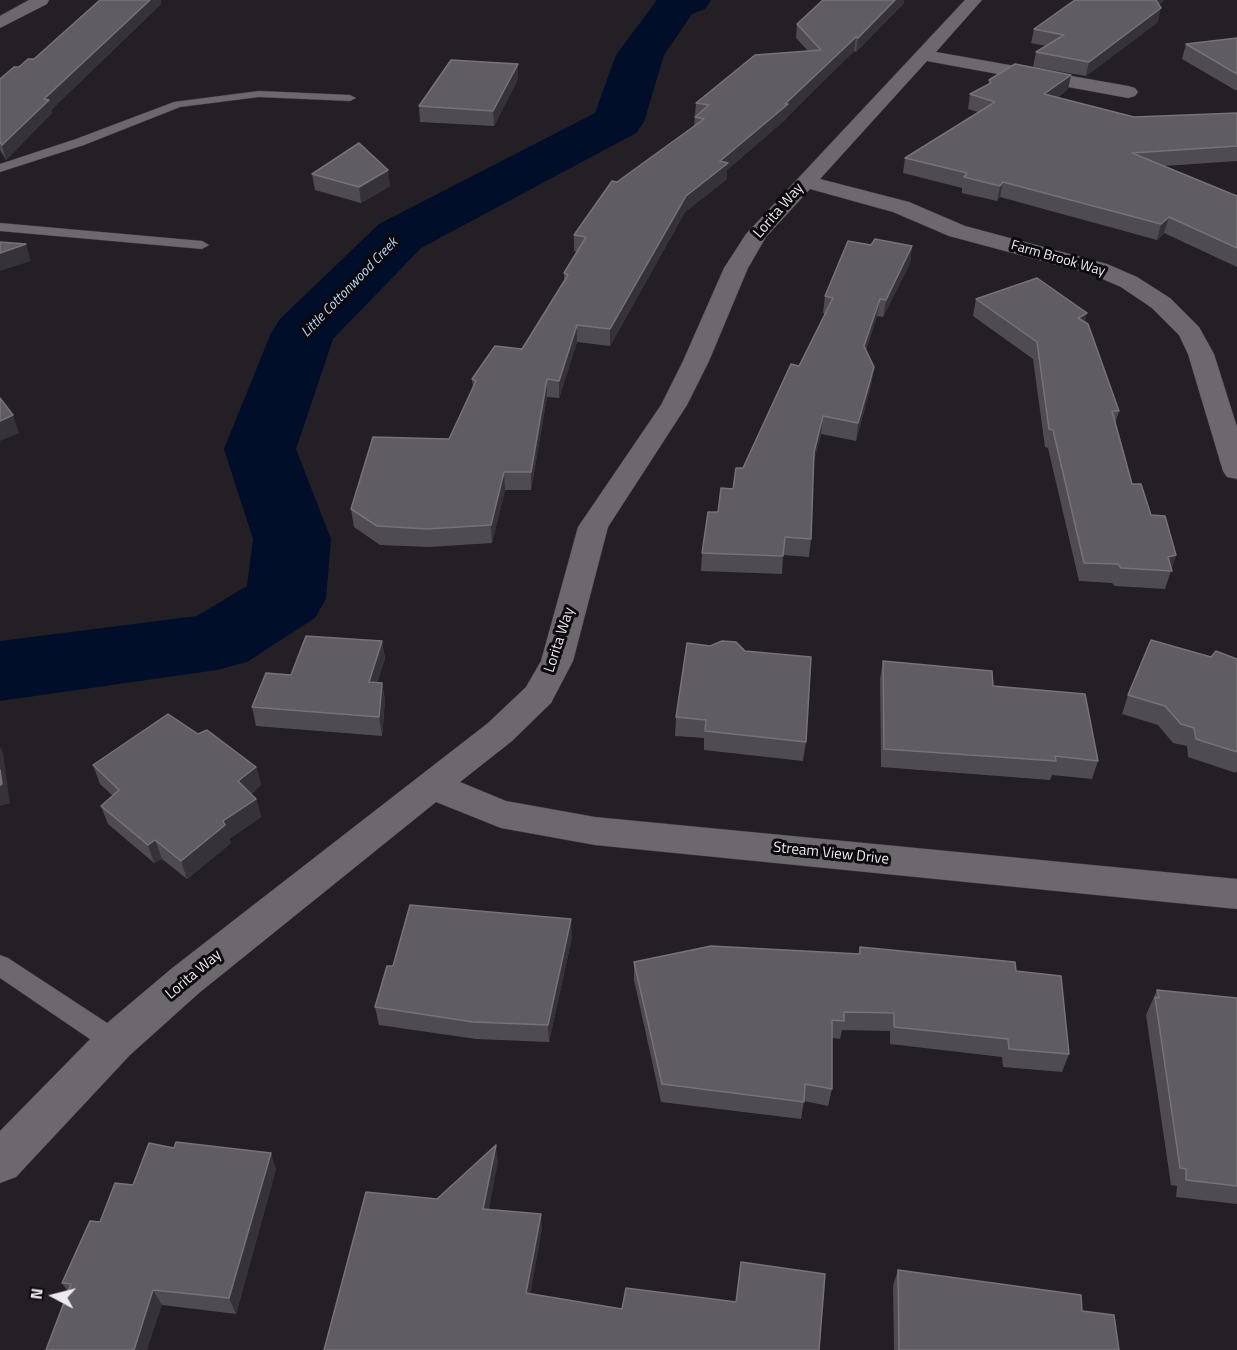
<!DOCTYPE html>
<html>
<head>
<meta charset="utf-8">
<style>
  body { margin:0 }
  #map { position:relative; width:1237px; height:1350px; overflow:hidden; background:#231f24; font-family:"Titillium Web",sans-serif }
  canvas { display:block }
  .north { position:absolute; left:24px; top:1266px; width:60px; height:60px; -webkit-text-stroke:4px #0c0a0c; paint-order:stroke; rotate:277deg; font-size:16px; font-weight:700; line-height:24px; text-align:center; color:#eceaed }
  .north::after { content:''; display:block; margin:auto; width:21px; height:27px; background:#eceaed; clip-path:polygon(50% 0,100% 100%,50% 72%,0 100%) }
</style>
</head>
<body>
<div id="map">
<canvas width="1237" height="1350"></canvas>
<div class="north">N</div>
</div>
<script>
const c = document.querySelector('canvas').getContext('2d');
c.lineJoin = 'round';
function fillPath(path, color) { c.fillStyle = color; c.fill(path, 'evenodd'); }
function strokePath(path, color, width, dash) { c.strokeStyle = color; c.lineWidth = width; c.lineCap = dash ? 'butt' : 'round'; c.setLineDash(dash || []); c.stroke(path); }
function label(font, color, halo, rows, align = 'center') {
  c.font = font + ' "Titillium Web",sans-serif'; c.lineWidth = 6; c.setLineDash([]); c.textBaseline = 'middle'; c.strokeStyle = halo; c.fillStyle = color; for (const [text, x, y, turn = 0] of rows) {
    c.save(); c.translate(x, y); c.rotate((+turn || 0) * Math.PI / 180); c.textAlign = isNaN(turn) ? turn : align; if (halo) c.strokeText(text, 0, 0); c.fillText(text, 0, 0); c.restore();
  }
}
const river = new Path2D(`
  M657,0H711L705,9L692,14L664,55L644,122L636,133L421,248L333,339L296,449L331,539L326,599L315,618L247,662L217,670L0,701V641L197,616L247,586L253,539L224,449L271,333L280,319L379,224L595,113L616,55Z`);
const service = new Path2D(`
  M259,91L350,95L356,98L350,101L259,97L180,107L84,145L0,172V164L76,139L174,102Z
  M0,223L202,241L209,245L202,249L0,231Z
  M0,955L8,958L124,1034L127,1042L124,1050L115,1053L106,1050L0,978Z`);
const minor = new Path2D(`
  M29,0H49L47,4L0,28V16Z
  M965,0H982L936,52L1128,86L1135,88L1138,92L1135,96L1128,98L927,61L820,179L909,202L965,226L1107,264L1137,277L1170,298L1199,327L1214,354L1237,427V479L1227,477L1223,471L1188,354L1179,335L1152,308L1121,287L1091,274L949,236L893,212L810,189L766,237L748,268L709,361L687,405L608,527L573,661L551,703L512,741L460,782L506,801L595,817L1237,879V909L595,845L501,828L436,802L199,993L130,1055L16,1177L0,1183V1131L100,1029L171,969L488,723L526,687L541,661L578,527L661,405L683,361L724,268L746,234Z`);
const wall = new Path2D(`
  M100,0H161V4L51,110L52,113L6,160L0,150V79L34,59Z
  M1075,0H1165L1159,4L1158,22L1086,76L1033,67L1036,52L1046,46L1031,43L1034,29Z
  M904,3L856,52L854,51L787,117L786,119L727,170V179L685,212L610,346L577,342L559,398L547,397L531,490H505L492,543L429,547L380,545L354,527L351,509L449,439L473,388L472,379L522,349L564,281V273L577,252L574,251V235L617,182L694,126L696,103L808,51L796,38L797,24Z
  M1237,38V90H1235L1182,59L1186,44Z
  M518,64V79L494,126L420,122L419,106Z
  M1071,75L1068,89L1057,98L1134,117L1237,113V161L1164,166L1237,196V267L1164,233L1157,240L1000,197L997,201L962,193V188L903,173L905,158L978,112L968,109L970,94L989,84V80Z
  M312,174L390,186L361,203L315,190Z
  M871,245L912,246L910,263L883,317L877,316L866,350L874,367L871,385L856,441L821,434L813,464L811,539L809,557L783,555L782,574L701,571L702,553L718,512L733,489L743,468L799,366L825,314L823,313L825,296Z
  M976,299L1085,322L1119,411L1115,424L1132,484L1151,515L1176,555L1165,589L1115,586L1112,583L1079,581L1048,448L1045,447L1033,359L973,316Z
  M382,641L385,659L377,682L382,683L385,701L382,736L256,726L252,707L291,675Z
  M745,651L806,742L803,761L704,750V738L675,736L676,717Z
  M1211,657L1237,659V770L1236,773L1188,757L1187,746L1173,743L1158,725L1122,714L1128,695Z
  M883,661L993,686L1098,761L1092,779L1052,775L1050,780L881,767L880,679Z
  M198,734L256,767L261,785L251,794L256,799L261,817L229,839L231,843L187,879L162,859L154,863L108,824L101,806L113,796L100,784L93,765Z
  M572,937L549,1042L476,1039L379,1025L375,1007L393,966Z
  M860,947L1016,971L1069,1054L1062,1072L1003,1067L1002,1057L890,1044V1031L842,1030L840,1039L832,1038V1089L828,1106L804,1101L801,1119L661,1102L634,980V962L858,954Z
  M1157,990L1237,998V1204L1176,1197L1177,1186L1171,1185L1146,1015Z
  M276,1169L236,1314L162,1305L68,1292L62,1283L100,1222L133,1185Z
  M898,1270L1082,1311L1119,1350H894L893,1286Z`);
const shadedWall = new Path2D(`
  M150,0H161V4L51,110L52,113L6,160L2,145L44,99Z
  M895,0H904V3L856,52L858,38Z
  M1153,0H1165L1150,11Z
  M1161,8L1158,22L1086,76L1089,62Z
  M856,37L854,51L787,117L786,119L727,170V179L685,212L610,346V329L686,196L720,161L785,104Z
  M518,64V79L494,126L493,111Z
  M1071,75L1068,89L1041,109L1044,94Z
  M388,170L390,186L361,203L359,187Z
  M1003,182L1000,197L997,201L1000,186Z
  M1169,217L1164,233L1157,240L1161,224Z
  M26,244L31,261L0,271V253Z
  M912,246L910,263L883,317L886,300Z
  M880,299L877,316L861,363L864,346Z
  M1087,313L1083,331L1078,318Z
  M577,325V342L559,398V381Z
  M874,367L871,385L856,441L858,423Z
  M547,379V397L531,490V472Z
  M13,415L19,433L0,441V421Z
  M823,416L821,434L812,470L814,452Z
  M504,472L505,490L492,543L491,525Z
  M1176,555L1171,571L1168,557Z
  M382,641L385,659L372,700L369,682Z
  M382,683L385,701L382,736L379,717Z
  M0,746L3,753L10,803L0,806Z
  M256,767L261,785L243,800L238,781Z
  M256,799L261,817L229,839L231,843L187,879L181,861L223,821Z
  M155,840L162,859L154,863L148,845Z
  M571,919L572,937L549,1042L548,1025Z
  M496,1145L498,1162L486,1225L483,1209Z
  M271,1153L276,1169L236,1314L229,1298Z
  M541,1214L542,1230L528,1308L526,1293Z
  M153,1290L162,1305L147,1350H134Z`);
const building = new Path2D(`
  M100,0H150L44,99L49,100L2,145L0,142V79L14,67H19L28,59H34Z
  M823,0H895L858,38L856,37L785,104H788L720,161L728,163L686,196L610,329L577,325L559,381L547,379L531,472H504L491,525L427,529L377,526L351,509L373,437L449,439L476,381L472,379L495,346L522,349L568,275L564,273L586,237L574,235L612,181L617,182L704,119L695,117L709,105L696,103L755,55L821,50L797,24Z
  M1075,0H1156L1161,8L1089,62L1036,52L1064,35L1034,29Z
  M1237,38V74L1186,44Z
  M451,60L518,64L493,111L419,106Z
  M1015,64L1071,75L1044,94L1134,117L1237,113V146L1132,153L1237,196V248L1169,217L1161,224L1003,182L1000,186L964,177L967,173L905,158L995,102L970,94L991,83L989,80Z
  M359,143L388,170L359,187L312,174Z
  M875,239L912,246L886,300L880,299L864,346L874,367L858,423L823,416L814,452L811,539L785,537L783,556L702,553L708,512H718L721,488L733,489L736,468H743L791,364L799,366L833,298L825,296L848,241L871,245Z
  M0,242L26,244L0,253Z
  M1037,278L1087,313L1078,318L1088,324L1119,411H1112L1132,484H1141L1151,515L1165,516L1176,555L1168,557L1172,571L1121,568L1118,564L1084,563L1053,430L1049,429L1037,342L976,299Z
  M0,398L13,415L0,421Z
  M306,636L382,641L369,682L382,683L379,717L252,707L266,673L291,675Z
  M1151,640L1211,657L1216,651L1237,659V752L1196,739L1194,728L1181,724L1165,706L1128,695Z
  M722,641L736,642L745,651L811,657L806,742L705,731L706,720L676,717L687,643L710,646Z
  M883,661L992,671L993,686L1085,694L1098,761L1055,756L1056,761L884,749Z
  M168,714L198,734L207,730L256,767L238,781L256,799L223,821L225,825L181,861L155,840L148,845L101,806L119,790L93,765Z
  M0,770L2,784L0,785Z
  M410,905L571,919L548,1025L473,1022L375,1007L387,966H393Z
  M711,946L860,954V947L1015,962L1016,971L1061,976L1069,1054L1009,1049L1008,1039L894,1027V1013L844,1012V1021L832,1020V1089L805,1084L804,1102L662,1084L634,962Z
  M1157,990L1237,998V1186L1186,1180V1169L1180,1168L1155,997L1159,998Z
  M176,1142L271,1153L229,1298L153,1290L134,1350H46L71,1284L62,1283L90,1221L100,1222L115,1183L133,1185L149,1143L174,1148Z
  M496,1145L483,1209L541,1214L526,1293L622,1309L626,1288L736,1302L741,1262L825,1274L819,1350H324L366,1192L437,1199Z
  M898,1270L1081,1295L1082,1311L1114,1315L1119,1350H899Z`);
const farStreetnames = [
  ["Farm Brook Way",1058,259,16]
];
const farWaternames = [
  ["Little Cottonwood Creek",350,288,-46]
];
const streetNames = [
  ["Lorita Way",779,211,-49],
  ["Lorita Way",560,640,-72],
  ["Stream View Drive",831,854,6],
  ["Lorita Way",194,975,-40]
];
fillPath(river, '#000e2a');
strokePath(service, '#3e3a3e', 1);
strokePath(minor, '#3e3a3e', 1);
fillPath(service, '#6d686d');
fillPath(minor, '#6d686d');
fillPath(wall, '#4f4c51');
fillPath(shadedWall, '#363338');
fillPath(building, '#605d62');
strokePath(building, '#767377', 1.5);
label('14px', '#eceaed', '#0c0a0c', farStreetnames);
label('italic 14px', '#bad6f7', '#0c0a0c', farWaternames);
label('15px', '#eceaed', '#0c0a0c', streetNames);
</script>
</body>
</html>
